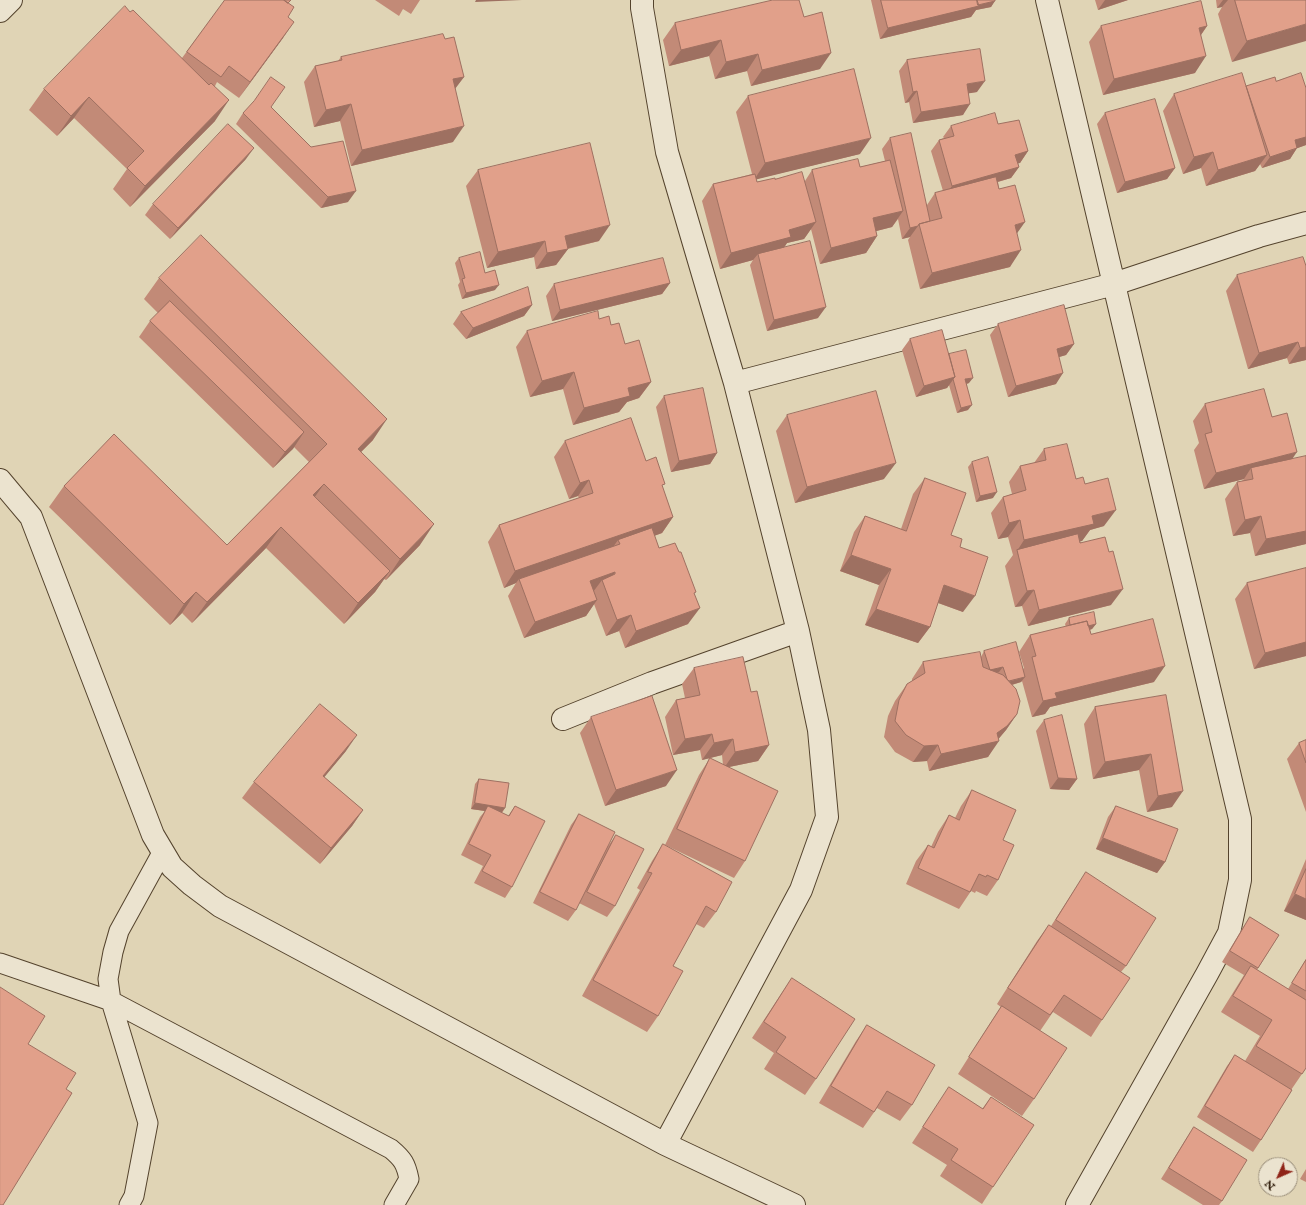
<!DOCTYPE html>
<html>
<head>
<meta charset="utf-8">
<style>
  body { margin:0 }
  #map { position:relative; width:1306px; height:1205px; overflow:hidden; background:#e0d4b5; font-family:"IM FELL English",serif }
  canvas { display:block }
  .north { position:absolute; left:1258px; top:1157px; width:40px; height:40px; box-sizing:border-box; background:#ebe3cf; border:1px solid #9c907c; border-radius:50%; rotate:225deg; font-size:11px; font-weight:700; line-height:16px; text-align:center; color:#261300 }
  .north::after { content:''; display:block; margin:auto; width:14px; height:18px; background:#8f2418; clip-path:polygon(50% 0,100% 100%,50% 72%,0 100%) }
</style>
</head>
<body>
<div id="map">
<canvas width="1306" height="1205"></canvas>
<div class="north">N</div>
</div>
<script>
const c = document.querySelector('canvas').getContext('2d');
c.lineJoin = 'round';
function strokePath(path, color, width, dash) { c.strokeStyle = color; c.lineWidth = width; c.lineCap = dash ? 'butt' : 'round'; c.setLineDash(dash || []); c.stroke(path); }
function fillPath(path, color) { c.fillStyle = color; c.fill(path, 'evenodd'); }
const service = new Path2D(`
  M0,963L111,1001L391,1149C403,1159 406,1164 409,1179L394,1205
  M129,1205L134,1196L148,1123L111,1001L108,979L113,952L119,931L163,851`);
const minor = new Path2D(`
  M642,0V8L667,152L735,383L798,631L819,730L827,817L801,890L665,1144
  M1047,0L1240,819V880L1229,933L1207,974L1077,1205
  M735,383L1114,284L1259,236L1306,223
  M0,480L31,517L153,835L172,867L192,885L220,906L665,1144L794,1205
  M563,719L652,683L798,631`);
const tertiary = new Path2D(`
  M0,11L11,0`);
const wall = new Path2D(`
  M225,0L289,3L288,17L283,38L239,98L217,82L215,86V121L130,207L113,189L127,169L74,118L57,136L29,110L44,89L182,58Z
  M375,0H420L411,14L403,9L399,16Z
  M871,0H995L991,7L976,10L971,17L880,39Z
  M1095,0H1128L1098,10Z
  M1216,0H1306L1232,62L1218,14L1222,7L1217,8Z
  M804,17L820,69L751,86L747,71L715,79L709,56L669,66L663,40L675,23Z
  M1101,26H1207L1201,35L1195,73L1103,95L1089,42Z
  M445,39L464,77L455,88L453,142L351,166L340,121L314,127L304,82L315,66L338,61L341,57Z
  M907,60L977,92L969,93L963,115L913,123L909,102L905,103L899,71Z
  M1276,81L1306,88V145L1297,148L1290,159L1262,168L1260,164L1255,171L1206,186L1201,168L1183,174L1163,111L1174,94L1246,87V86Z
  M748,96L860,154L756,179L757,182L775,179L805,181L812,170L860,167L885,161L882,149L890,138L927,205L935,193L943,191L931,151L939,140L944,138L943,137L951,126L998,124L1028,151L1020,163H1018L1019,167L1011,178L998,182L999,189L1017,234L1010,267L920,289L908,240L910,237L902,239L898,219L892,227L876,231L877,236L866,253L820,264L811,229L804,239L787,243L784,247L818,318L767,331L750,265L753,260L720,269L702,201L713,184L752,174L736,112Z
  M243,113L348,202L321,208L236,124Z
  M1105,113L1175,168L1167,179L1117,193L1097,124Z
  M246,159L170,239L145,215L153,204Z
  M478,170L599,241L568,249L556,265L536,269L534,257L487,268L466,186Z
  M459,258L485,273L495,290L462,299L458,285L460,282L455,263Z
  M1306,266V360L1289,364L1287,358L1248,369L1226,291L1237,275Z
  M159,278L373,440L361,452L420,545L386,580L384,579L375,592L344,624L266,548L192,623L182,613L170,625L49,507L64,486L227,545L309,462L294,447L273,468L139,337L150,321L158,313L144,299Z
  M670,283L662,294L552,321L546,296L554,284Z
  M532,305L524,316L466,339L453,324L461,312Z
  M599,319L611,325L651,382L639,398L627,402L619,412L573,425L563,389L530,397L516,347L527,331Z
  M998,324L1074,344L1066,355L1059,357L1056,384L1008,397L990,335Z
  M910,339L949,354L969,383L967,384L968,410L957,413L949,385L947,388L916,397L902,350Z
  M664,396L717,453L710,464L671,472L656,407Z
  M1205,404L1272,417L1291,460L1306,456V544L1255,556L1250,533L1233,536L1225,499L1237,482L1242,481L1244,479L1204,489L1194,450L1199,443L1193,421Z
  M787,415L884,479L795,503L776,431Z
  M565,441L646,461L662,488L673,517L662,533L654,536L659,548L694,594L688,624L625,648L619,631L606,636L594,604L586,616L524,638L508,596L516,583L504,588L488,542L499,525L579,498L578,496L569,499L554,457Z
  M1044,449L1076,479L1085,484L1104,526L1090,530L1082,541H1080L1111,605L1028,626L1022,606L1015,607L1005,566L1013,555L1008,537L998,539L991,513L1003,497L1012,494L1009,482L1020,466L1034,463Z
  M972,462L993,498L976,502L968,467Z
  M925,478L951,535L960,547L963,612L938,603L930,627L918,643L865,625L879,585L840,571L854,532L865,516L901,529L913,494Z
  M1306,568V656L1254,669L1235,599L1247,583Z
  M1069,618L1096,624L1092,629L1090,630L1091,634L1154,682L1050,707L1045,714L1032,717L1022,681L1021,682L1012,685L1017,714L1006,730L999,738L988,757L929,771L927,761L913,762L895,752L884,737L888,716L895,701L907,684L912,681V679L923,662L981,657L984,651L1023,669L1024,668L1019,652L1030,635L1066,627L1065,624Z
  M694,668L751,692L769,745L758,761L729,767L745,861L734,878L665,845L699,775L710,758L723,765L722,755L702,760L700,750L673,755L665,717L676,700L685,698L682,684Z
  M1166,695L1172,807L1147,812L1139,770L1093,779L1084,724L1095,707Z
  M591,717L666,786L605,806L580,733Z
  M1044,720L1077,779L1069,790L1050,789L1036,731Z
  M1306,740V812L1287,759L1299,743Z
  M346,751L324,777L363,810L352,826L320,864L242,798L254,782Z
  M479,779L505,808L502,813L508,816L515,806L512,887L505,898L474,883L483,866L461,855L480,817L485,811L471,809L475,784Z
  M972,790L1003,840L998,880L987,896L976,891L975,893L971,891L959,909L906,884L916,861L928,845L931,847L938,832L949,815L955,818L961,806Z
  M1116,806L1165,862L1157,873L1096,849L1108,817Z
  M579,814L608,846L616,835L615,906L607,917L579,903L576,910L568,921L533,903L571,825Z
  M663,844L716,912L704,928L696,924L673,966L658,1016L647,1032L582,996L640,890L637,888L652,861Z
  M1306,859V920L1284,911Z
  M1086,872L1126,966L1121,972L1102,1020L1091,1037L1053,1012L1040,1031L1034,1099L1022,1116L958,1074L991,1022L1001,1007L997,1004L1037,941L1049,925L1051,926L1075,889Z
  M1250,917L1279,935L1257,970L1288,989L1306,959V1068L1291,1090L1261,1140L1253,1152L1197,1117L1227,1066L1235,1055L1245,1061L1260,1036L1221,1012L1244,975L1222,962L1242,929Z
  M792,978L816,1079L805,1095L764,1069L774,1053L752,1038L781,994Z
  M867,1025L912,1105L900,1121L877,1108L863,1128L819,1103L856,1041Z
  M949,1087L982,1109L991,1097L993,1187L982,1204L940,1176L947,1165L912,1143Z
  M1194,1127L1222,1201L1219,1205H1203L1161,1179L1186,1139Z
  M1306,1169V1182L1300,1179Z`);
const shadedWall = new Path2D(`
  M476,0H522L475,2Z
  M1105,0H1128L1098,10Z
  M1223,0H1228L1222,7L1217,8Z
  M995,1L991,7L976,10L971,17L880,39L888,28Z
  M294,22L283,38L239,98L250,82Z
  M1306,24V41L1232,62L1247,41Z
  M1207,26L1196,42L1199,28Z
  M721,40L709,56L669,66L681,50Z
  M831,53L820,69L751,86L762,70Z
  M758,54L747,71L715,79L726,62Z
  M1206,56L1195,73L1103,95L1114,79Z
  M464,77L452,93L453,79Z
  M985,81L977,92L959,95L967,84Z
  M917,91L909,102L905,103L913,92Z
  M89,97L74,118L57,136L71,116Z
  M229,100L215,121L130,207L145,186Z
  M351,104L340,121L314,127L326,110Z
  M970,104L963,115L913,123L921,112Z
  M464,126L453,142L351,166L362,150Z
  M1306,137V145L1287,152L1295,140Z
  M871,138L860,154L754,180L765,163Z
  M254,148L246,159L170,239L178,228Z
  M1297,148L1290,159L1262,168L1270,157Z
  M1028,151L1020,163L1008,166L1015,155Z
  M1213,152L1201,168L1183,174L1194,157Z
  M1267,155L1255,171L1206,186L1218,170Z
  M1019,167L1011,178L944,197L952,186Z
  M1175,168L1167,179L1117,193L1125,182Z
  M356,191L348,202L321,208L328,197Z
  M903,211L892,227L861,235L873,218Z
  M816,222L804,239L787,243L780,254H758L753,260L720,269L731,253L789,230Z
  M1025,222L1013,239L1015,225Z
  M610,225L599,241L561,250L568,249L556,265L536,269L547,253L565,236Z
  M918,226L910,237L902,239L910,228Z
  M877,236L866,253L820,264L831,248Z
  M545,241L534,257L487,268L498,252Z
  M1021,250L1010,267L920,289L932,273Z
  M670,283L662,294L552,321L560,310Z
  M499,285L495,290L462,299L466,293Z
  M532,305L524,316L466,339L473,328Z
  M826,307L818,318L767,331L774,320Z
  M1298,342L1287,358L1248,369L1259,353Z
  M1074,344L1066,355L1049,360L1057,349Z
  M1306,347V360L1289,364L1300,348Z
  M574,372L563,389L530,397L542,381Z
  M1063,373L1056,384L1008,397L1016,386Z
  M955,377L947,388L916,397L924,386Z
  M973,378L969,383L961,385L965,379Z
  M651,382L639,398L627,402L619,412L573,425L584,408L628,388Z
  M972,405L968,410L957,413L961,408Z
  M387,419L373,440L343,470L358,449Z
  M304,432L293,449L273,468L285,452Z
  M1297,452L1286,468H1251L1244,479L1204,489L1216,473Z
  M717,453L710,464L671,472L679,461Z
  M896,463L884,479L795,503L807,487Z
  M589,480L578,496L569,499L580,483Z
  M324,484L309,505L313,495Z
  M997,492L993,498L976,502L980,496Z
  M1116,510L1104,526L1090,530L1082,541L1018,555L1017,551L1024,540L1092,516Z
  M1261,516L1250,533L1233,536L1245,520Z
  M673,517L662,533L617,549L620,544L618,540L611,550L519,579L516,583L504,588L515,571Z
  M1020,520L1008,537L998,539L1009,523Z
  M434,524L420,545L386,580L400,559Z
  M281,527L266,548L192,623L207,602Z
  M1306,531V544L1255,556L1266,539Z
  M851,555L891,569L879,585L840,571Z
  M390,571L375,592L344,624L358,603Z
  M615,572L605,587L602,580L593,592L590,581Z
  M944,585L975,596L963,612L933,601Z
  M1123,589L1111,605L1028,626L1039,610Z
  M1034,590L1022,606L1015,607L1027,591Z
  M196,592L182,613L170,625L184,604Z
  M597,600L586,616L524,638L535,622Z
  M700,608L688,624L625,648L636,631Z
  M876,609L930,627L918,643L865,625Z
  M631,615L619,631L606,636L617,620Z
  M1096,624L1092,629L1068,635L1071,630Z
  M1306,642V656L1254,669L1265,653Z
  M1165,666L1154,682L1050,707L1045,714L1032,717L1043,701L1055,693Z
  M1003,667L999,672L986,676L990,670Z
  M1025,677L1021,682L1004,687L1008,682Z
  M1017,714L1006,730L996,742L999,741L988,757L929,771L941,754L997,733Z
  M712,734L700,750L673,755L685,739Z
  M357,735L346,751L312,792L323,776Z
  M733,739L722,755L702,760L714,743Z
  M769,745L758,761L724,768L735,752Z
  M938,745L927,761L913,762L924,746Z
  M1151,754L1139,770L1093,779L1105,762Z
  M677,770L666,786L605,806L616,790Z
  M1058,778L1077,779L1069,790L1050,789Z
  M1183,791L1172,807L1147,812L1158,796Z
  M475,803L505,808L501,813L488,806L485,811L471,809Z
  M363,810L352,826L320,864L331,848Z
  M1103,838L1165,862L1157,873L1096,849Z
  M1295,894L1306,899V920L1284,911Z`);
const building = new Path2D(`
  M225,0H284L294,7L288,17L294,22L250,82L229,66L221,77L187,52Z
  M284,0H291L288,3Z
  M773,0H799L804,17L822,12L831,53L762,70L758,54L726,62L721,40L681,50L675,23Z
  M881,0H977L979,6L888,28Z
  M977,0H995V1L978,5Z
  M1235,0H1306V24L1247,41Z
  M1201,1L1207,26L1199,28L1206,56L1114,79L1101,26Z
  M125,6L130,12L133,10L209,85L211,83L229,100L145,186L127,168L144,151L89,97L71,116L44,89Z
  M443,34L445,39L454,37L464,77L453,79L464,126L362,150L351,104L326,110L315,66L342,60L341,57Z
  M980,49L985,81L967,84L970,104L921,112L917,91L913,92L907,60Z
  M854,69L871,138L765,163L748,96Z
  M1242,73L1267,155L1218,170L1213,152L1194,157L1174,94Z
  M1301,73L1306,88V137L1295,140L1297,148L1270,157L1246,86L1275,77L1276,81Z
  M271,77L285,87L271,107L311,147L343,141L356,191L328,197L243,113L254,101Z
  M1155,99L1175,168L1125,182L1105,113Z
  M995,113L998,124L1019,120L1028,151L1015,155L1019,167L952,186L939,140L954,136L951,126Z
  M228,124L254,148L178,228L153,204Z
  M911,133L930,221L919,224L918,226L910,228L890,138Z
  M590,143L610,225L565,236L568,249L547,253L545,241L498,252L478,170Z
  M858,159L860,167L890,160L903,211L873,218L877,236L831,248L812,170Z
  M802,172L816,222L789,230L791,237L731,253L713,184L755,174L757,182L775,178V179Z
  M996,177L999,189L1015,185L1025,222L1015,225L1021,250L932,273L919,224L942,218L935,193Z
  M201,235L387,419L358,449L434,524L400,559L324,484L313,495L390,571L358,603L281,527L207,602L196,592L184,604L64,486L114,434L227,545L327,444L159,278Z
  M810,241L826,307L774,320L758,254Z
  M480,252L485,273L495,270L499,285L466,293L462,279L465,278L459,258Z
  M1303,257L1306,266V347L1300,348L1298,342L1259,353L1237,275Z
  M663,258L670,283L560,310L554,284Z
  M528,287L532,305L473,328L461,312Z
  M170,301L304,432L285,452L150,321Z
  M1064,305L1074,344L1057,349L1063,373L1016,386L998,324Z
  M598,311L599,319L609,316L611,325L619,323L625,344L639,340L651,382L628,388L630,396L584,408L574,372L542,381L527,331Z
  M942,330L955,377L924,386L910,339Z
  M966,350L973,378L965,379L972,405L961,408L953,379L955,377L949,354Z
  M703,388L717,453L679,461L664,396Z
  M1264,389L1272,417L1287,413L1297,452L1216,473L1205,434L1212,432L1205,404Z
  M876,391L896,463L807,487L787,415Z
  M631,418L646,461L656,457L665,484L662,485L673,517L515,571L499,525L593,493L589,480L580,483L565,441Z
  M1067,444L1076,479L1083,477L1085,484L1108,478L1116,510L1092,516L1094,524L1024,540L1020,520L1009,523L1003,497L1026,490L1020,466L1046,460L1044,449Z
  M1306,456V531L1266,539L1261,516L1245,520L1237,482L1253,479L1251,468Z
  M988,457L997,492L980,496L972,462Z
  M925,478L966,493L951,535L962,539L960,547L988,557L975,596L944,585L930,627L876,609L891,569L851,555L865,516L906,531Z
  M652,528L659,548L675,543L679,552H681L696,592L694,593L700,608L636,631L631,615L617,620L602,580L615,574V572L590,581L597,600L535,622L519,579L620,544L618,540Z
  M1078,534L1080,543L1105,537L1109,552L1113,551L1123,589L1039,610L1034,590L1027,591L1017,550Z
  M1306,568V642L1265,653L1247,583Z
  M1094,612L1096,624L1088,626L1087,621L1070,625L1069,618Z
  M1153,619L1165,666L1055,693L1057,698L1043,701L1032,657L1036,656L1030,635L1087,621L1091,634Z
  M1016,642L1025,677L1009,681L1007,679L1003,667L990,670L984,651Z
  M980,652L983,667L1003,675L1016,689L1020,701L1017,714L1007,726L997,733L999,741L941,754L938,745L924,746L906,735L895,721L899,700L907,684L925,673L923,662Z
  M743,657L751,692L757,691L769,745L735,752L733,739L714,743L712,734L685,739L676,700L700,695L694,668Z
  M1166,695L1183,791L1158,796L1151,754L1105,762L1095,707Z
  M652,696L677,770L616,790L591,717Z
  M320,704L357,735L323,776L363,810L331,848L254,782Z
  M1062,715L1077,779L1058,778L1044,720Z
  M1306,740V763L1299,743Z
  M710,758L778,791L745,861L677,829Z
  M479,779L509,783L505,808L475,803Z
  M972,790L1016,810L1003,840L1014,845L998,880L987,875L986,877L979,874L970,892L918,868L928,845L934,848L949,815L959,820Z
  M488,806L509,816L515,806L545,821L512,887L482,871L491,855L469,844Z
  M1116,806L1178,829L1165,862L1103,838Z
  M579,814L615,832L576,910L540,892Z
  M616,835L644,849L615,906L587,892Z
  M663,844L732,882L716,912L706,906L673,966L683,971L658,1016L593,980L652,873L648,872Z
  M1306,869V899L1295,894Z
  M1086,872L1156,918L1126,966L1056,920Z
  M1250,917L1279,935L1258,968L1230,951Z
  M1049,925L1130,978L1102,1020L1064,995L1050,1015L1008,988Z
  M1306,960V991L1292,983Z
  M1251,966L1306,1000V1068L1302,1074L1256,1046L1272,1020L1233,996Z
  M792,978L855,1019L816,1079L776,1052L786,1037L764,1022Z
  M0,987L45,1016L28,1044L76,1073L66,1089L72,1093L3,1205H0Z
  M1002,1006L1067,1048L1034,1099L969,1057Z
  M867,1025L935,1065L912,1105L887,1091L874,1112L831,1086Z
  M1235,1055L1292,1090L1261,1140L1205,1106Z
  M949,1087L983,1109L991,1097L1034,1125L993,1187L951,1160L958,1149L923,1127Z
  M1194,1127L1247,1160L1222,1201L1169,1168Z`);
strokePath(service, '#54432d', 21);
strokePath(minor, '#54432d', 24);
strokePath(tertiary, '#54432d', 24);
strokePath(service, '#ebe3cf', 19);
strokePath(minor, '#ebe3cf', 22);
strokePath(tertiary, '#ebe3cf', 22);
fillPath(wall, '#c28a77');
fillPath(shadedWall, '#9e7061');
fillPath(building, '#e1a08a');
strokePath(building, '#9e7061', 1);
</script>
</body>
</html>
